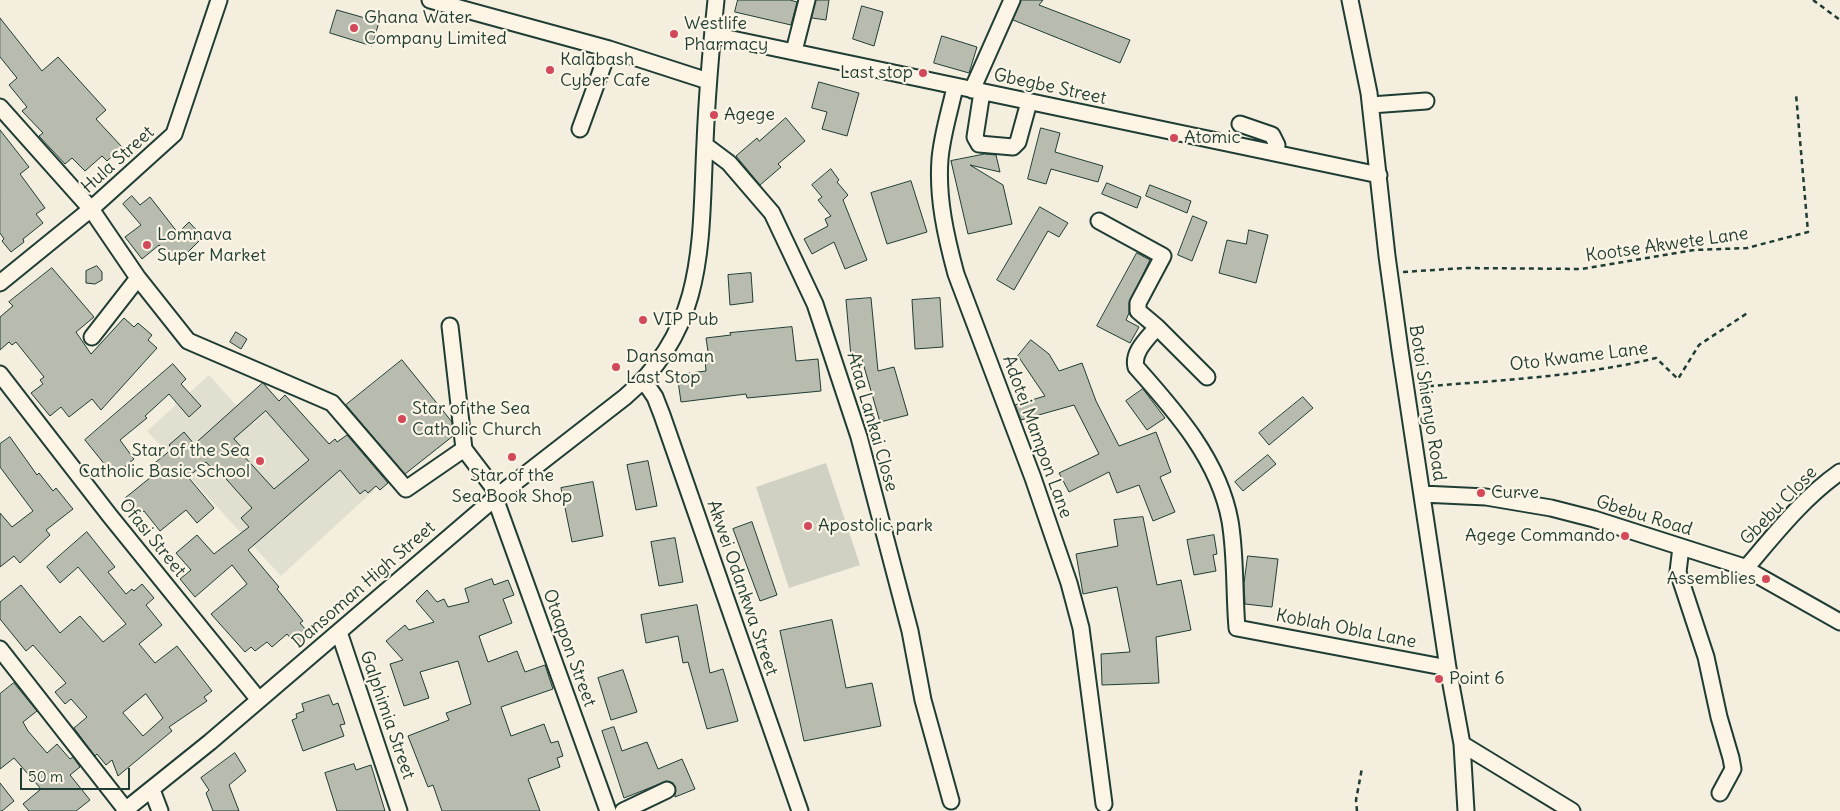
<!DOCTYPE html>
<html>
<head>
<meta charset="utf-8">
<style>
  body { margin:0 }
  #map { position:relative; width:1840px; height:811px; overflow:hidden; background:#f3eede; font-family:Delius,sans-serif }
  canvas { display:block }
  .scale { position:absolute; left:20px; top:768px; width:110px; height:22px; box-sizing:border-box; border:2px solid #1f3d34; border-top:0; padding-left:6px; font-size:15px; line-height:18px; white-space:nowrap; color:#1f3d34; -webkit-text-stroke:4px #fcf5e5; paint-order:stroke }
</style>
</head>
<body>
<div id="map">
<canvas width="1840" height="811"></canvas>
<div class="scale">50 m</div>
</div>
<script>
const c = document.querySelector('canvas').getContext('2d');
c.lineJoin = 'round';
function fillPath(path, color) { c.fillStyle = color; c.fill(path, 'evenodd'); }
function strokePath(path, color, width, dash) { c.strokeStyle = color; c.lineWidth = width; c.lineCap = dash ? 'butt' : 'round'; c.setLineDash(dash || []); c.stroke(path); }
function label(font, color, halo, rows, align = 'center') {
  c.font = font + ' Delius,sans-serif'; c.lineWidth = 4.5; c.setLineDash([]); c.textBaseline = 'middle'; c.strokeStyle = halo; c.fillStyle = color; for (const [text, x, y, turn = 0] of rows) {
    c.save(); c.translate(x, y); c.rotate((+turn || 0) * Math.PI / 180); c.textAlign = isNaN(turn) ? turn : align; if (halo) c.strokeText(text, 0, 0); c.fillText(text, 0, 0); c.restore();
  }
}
const built = new Path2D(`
  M209,375L253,424L285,395L374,490L281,576L147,431Z`);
const green = new Path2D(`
  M826,463L860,565L789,588L756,487Z`);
const building = new Path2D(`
  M738,0H790L797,2L791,25L735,12Z
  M816,0H829L826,20L812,18Z
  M1021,0H1043L1039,5L1130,40L1120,63L1013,20Z
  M862,6L883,12L874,46L853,39Z
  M337,10L379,22L372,46L330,33Z
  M0,18L42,71L58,57L106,110L96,119L122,147L107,161L102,156L85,171L72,158L65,164L39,136L43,133L22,111L27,107L9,85L17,78L0,57Z
  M942,36L977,47L969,73L934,63Z
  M819,82L859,93L847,136L822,129L827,112L812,108Z
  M786,118L805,141L778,164L781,167L760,185L736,156L757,138L759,141Z
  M1041,128L1060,133L1055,152L1103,166L1098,182L1051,169L1046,184L1028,179Z
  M0,130L29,167L20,174L45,208L36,214L43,223L23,239L24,242L11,252L2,241L4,239L0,233Z
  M985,154L996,155L1000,172L970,165L1003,185L1012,224L968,234L951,161Z
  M831,169L839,180L837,182L848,195L843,200L867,260L845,269L834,242L812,254L804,239L828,226L825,219L831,216L818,200L822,197L812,185Z
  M911,181L927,232L887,244L871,193Z
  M1107,183L1141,197L1137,208L1102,194Z
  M1150,185L1191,201L1187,213L1146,196Z
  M132,196L140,205L150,197L178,233L189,222L203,237L177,263L159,245L142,259L125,237L141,225L123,204Z
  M1040,207L1068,223L1059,237L1048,231L1014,290L997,280Z
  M1193,216L1207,222L1192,261L1178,255Z
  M1249,230L1268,235L1256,283L1219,273L1227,240L1246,244Z
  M1137,253L1150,260L1129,303V313L1126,320L1139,327L1130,343L1097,326Z
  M97,266L102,272V280L95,284L86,283V271Z
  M52,268L94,317L76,332L91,354L124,318L134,327L138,323L152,335L148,340L157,348L101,410L92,399L69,417L61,407L50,416L31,393L43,384L40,380L44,377L16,342L12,345L9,342L0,350V317L13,306L9,302Z
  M751,273L753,302L730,305L728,275Z
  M871,298L878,371L894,367L908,415L880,422L861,356L851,357L846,300Z
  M940,298L943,347L915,349L912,300Z
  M792,327L796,361L818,359L821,391L747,398L746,394L681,402L678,381L683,380L682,374L706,371L705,359L709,358L706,338L731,335L730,333Z
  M236,332L247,339L241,349L230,342Z
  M1031,340L1049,354L1059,371L1082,363L1096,401L1119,446L1156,432L1171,472L1160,477L1175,512L1153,521L1139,485L1117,493L1109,472L1069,492L1059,473L1099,454L1074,405L1021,420L1015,405L1045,396L1018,356Z
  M402,360L452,422L453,436L405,474L346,405Z
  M173,364L186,379L181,384L201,406L189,417L169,394L145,416L147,418L120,440L134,459L114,476L85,440Z
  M263,383L279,401L285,395L329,444L335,439L337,442L347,435L388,483L380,490L376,486L368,493L365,490L360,494L340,470L248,550L279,587L277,589L303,621L300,623L311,636L298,647L287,634L272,647L267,642L255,651L251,647L245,652L211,614L247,584L232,565L195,597L180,579L191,570L176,553L197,535L214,554L249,527L241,518L252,508L219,471L216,473L206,462L188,477L214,508L197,523L186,510L160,531L144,511L139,515L125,498L156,473L151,466L172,449L169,445L184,432L194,444ZM266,411L309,460L274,489L241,453L244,450L234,439Z
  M1143,389L1165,418L1147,430L1126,401Z
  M1303,397L1313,408L1269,445L1259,433Z
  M10,437L37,475L39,473L53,491L56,488L73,509L46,530L50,535L20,563L14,556L0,567V513L12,527L33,511L0,467V444Z
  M1268,455L1276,464L1243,491L1235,482Z
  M648,461L657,506L636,510L627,465Z
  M593,482L603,536L572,542L561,488Z
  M1143,517L1157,585L1181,580L1191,630L1156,637L1159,683L1102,685L1101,654L1130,652L1117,587L1083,594L1076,554L1118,546L1114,520Z
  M752,522L777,595L760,601L733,529Z
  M87,532L115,567L108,572L126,594L132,589L134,591L142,584L154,598L146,605L162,625L139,644L155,663L177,646L212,691L204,697L207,701L169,727L172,731L118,776L112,760L106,765L97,754L95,756L74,728L87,717L71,699L65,704L55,692L66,683L33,645L26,651L0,619V602L21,585L60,633L80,616L103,642L126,624L78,567L60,583L47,567ZM146,694L163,718L143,736L123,713Z
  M1214,535L1217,554L1213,555L1216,571L1194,575L1187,540Z
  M675,538L683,582L659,586L651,542Z
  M1248,556L1278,559L1272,607L1245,604L1244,584Z
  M492,579L494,585L508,580L514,595L503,599L512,623L479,636L488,662L517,651L525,672L545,665L553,689L501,707L511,736L544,724L551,743L558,741L563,756L557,758L560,767L528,779L540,811H442L433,785L428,787L408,736L449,720L446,713L471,704L458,661L420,672L429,698L404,706L390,664L403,660L386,641L405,625L409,630L434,622L416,601L427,590L437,602L444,599L448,607L469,602L465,589Z
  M697,605L710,673L723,669L738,721L707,729L688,662L683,663L678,636L646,643L641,615Z
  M832,620L846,688L872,683L881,726L804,741L780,631Z
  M623,670L637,712L611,720L598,678Z
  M14,683L37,711L23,722L28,731L47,753L57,744L70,759L73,757L80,767L70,775L90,800L76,811H29L23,804L41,789L14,758L0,769V694Z
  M329,695L333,705L338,703L345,724L340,725L344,736L303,751L292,720L297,718L296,714L304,711L302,704Z
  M614,727L622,751L647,742L658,769L682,759L695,789L675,797V786L667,781L624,798L602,731Z
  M235,753L246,771L229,785L239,811H213L206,793L209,790L201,778Z
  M354,764L356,770L371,765L385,811H337L325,773Z
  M0,783L14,801L2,811H0Z`);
const path = new Path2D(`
  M1813,0L1840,20
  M1403,272L1465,268L1582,269L1694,250L1747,248L1808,232L1796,94
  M1420,387C1498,380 1579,377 1656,358L1678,379L1699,345L1749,312
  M1357,811L1356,800L1362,768`);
const minor = new Path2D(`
  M430,0L609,49L708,81
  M1350,0L1369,93L1387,256L1400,350L1448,668L1462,744L1466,811
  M713,35L1379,175
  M794,51L807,0
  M955,87C950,110 942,135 940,159C937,198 946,237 956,274L1033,478L1069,583L1081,628L1104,804
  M972,90L1012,0
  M982,92L975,137L979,144L1013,147L1018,142L1029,102
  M1371,105L1426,101
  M0,107L91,209L138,278
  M1240,124L1272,135L1277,145L1275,153
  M580,129L609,49
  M705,145L729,163L772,213L815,304L859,437L910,631L923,700L951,801
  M1099,221L1163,256L1138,303V311L1157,327C1148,338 1132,352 1136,367C1176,412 1219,460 1230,521C1236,556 1234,593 1237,628L1448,668
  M0,283L91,209L174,134L219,0
  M450,326L464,449L499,495
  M1157,327L1207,377
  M92,337L138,278L188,341L332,403L406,489L464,449
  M0,374L110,516L259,700
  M644,381L655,397L662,415L800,811
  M1422,494L1486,497L1551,508L1594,519L1741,566L1840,622
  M495,498L608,811
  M1681,547L1678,572L1706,657L1719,717L1731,758L1733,769L1720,793
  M1746,568C1775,534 1803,498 1840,472
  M339,632L399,811
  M0,649L126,810
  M1462,744L1572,811
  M152,790L160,811
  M124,811L210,742L495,498L625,397C707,327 700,241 705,143C707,95 711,48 716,0
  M623,811L667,790`);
const markers = [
  [354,28,5,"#d1495b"],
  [674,34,5,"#d1495b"],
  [550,70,5,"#d1495b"],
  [923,73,5,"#d1495b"],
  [714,115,5,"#d1495b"],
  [1174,138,5,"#d1495b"],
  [147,245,5,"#d1495b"],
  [643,320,5,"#d1495b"],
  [616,367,5,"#d1495b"],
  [402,419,5,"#d1495b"],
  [512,457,5,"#d1495b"],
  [260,461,5,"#d1495b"],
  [1481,493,5,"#d1495b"],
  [808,526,5,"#d1495b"],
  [1625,536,5,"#d1495b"],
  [1766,579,5,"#d1495b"],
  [1439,679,5,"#d1495b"]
];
const poiNames = [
  ["Ghana Water",364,18],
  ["Company Limited",364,39],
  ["Westlife",684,24],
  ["Pharmacy",684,45],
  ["Kalabash",560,60],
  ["Cyber Cafe",560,81],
  ["Last stop",913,73,"right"],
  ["Agege",724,115],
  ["Atomic",1184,138],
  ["Lomnava",157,235],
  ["Super Market",157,256],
  ["VIP Pub",653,320],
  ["Dansoman",626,357],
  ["Last Stop",626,378],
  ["Star of the Sea",412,409],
  ["Catholic Church",412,430],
  ["Star of the Sea",250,451,"right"],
  ["Catholic Basic School",250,472,"right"],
  ["Star of the",512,476,"center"],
  ["Sea Book Shop",512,497,"center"],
  ["Curve",1491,493],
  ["Apostolic park",818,526],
  ["Agege Commando",1615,536,"right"],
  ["Assemblies",1756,579,"right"],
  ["Point 6",1449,679]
];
const streetNames = [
  ["Gbegbe Street",1050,87,12],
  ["Hula Street",118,160,-42],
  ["Kootse Akwete Lane",1667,245,-8],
  ["Oto Kwame Lane",1579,357,-7],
  ["Botoi Shienyo Road",1427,403,81],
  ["Ataa Lankai Close",872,422,74],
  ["Adotei Mampon Lane",1037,437,70],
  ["Gbebu Close",1779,506,-46],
  ["Gbebu Road",1644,516,17],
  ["Ofasi Street",152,538,51],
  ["Dansoman High Street",364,585,-41],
  ["Akwei Odankwa Street",742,588,71],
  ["Koblah Obla Lane",1346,629,11],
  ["Otaapon Street",569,648,70],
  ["Galphimia Street",387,715,71]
];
fillPath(built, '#e1dfd0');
fillPath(green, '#d0d1c2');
fillPath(building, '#b8bcae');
strokePath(building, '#1f3d34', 1);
strokePath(minor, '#1f3d34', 19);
strokePath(path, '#1f3d34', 2.5, [5, 4]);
strokePath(minor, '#fcf5e5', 15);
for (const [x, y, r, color] of markers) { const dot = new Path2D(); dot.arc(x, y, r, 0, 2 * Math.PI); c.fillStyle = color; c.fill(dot); strokePath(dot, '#fcf5e5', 2); }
label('18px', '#1f3d34', '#fcf5e5', poiNames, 'left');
label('18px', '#1f3d34', '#fcf5e5', streetNames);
</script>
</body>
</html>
